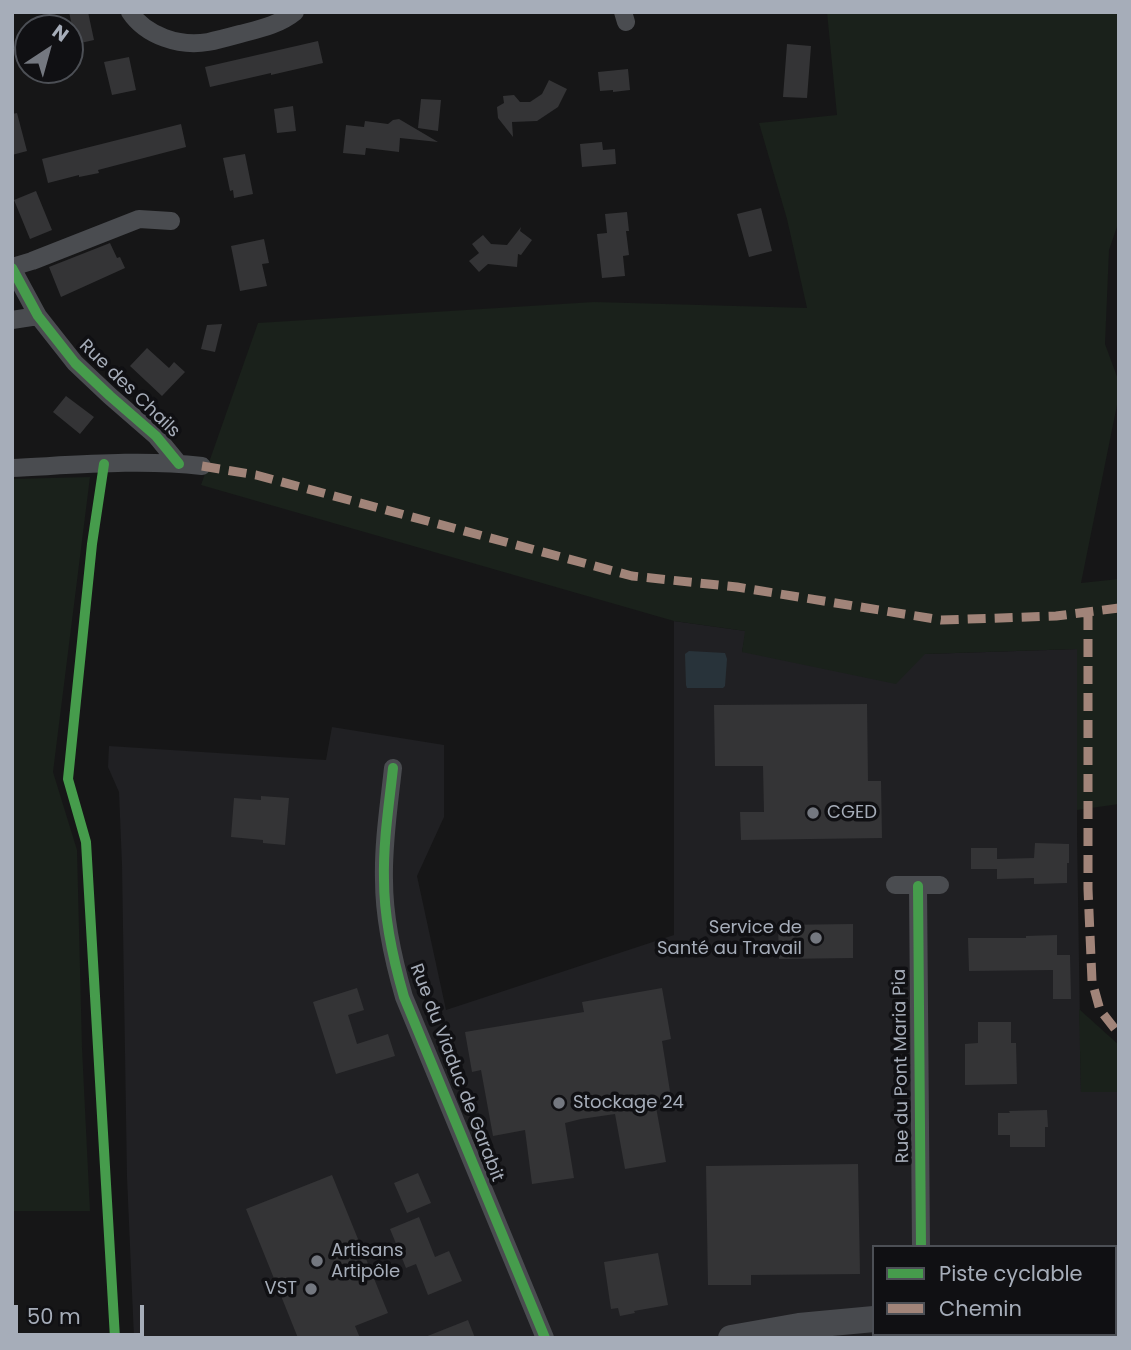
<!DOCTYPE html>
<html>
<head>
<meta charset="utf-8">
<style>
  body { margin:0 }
  #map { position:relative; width:1131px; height:1350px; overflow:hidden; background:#161617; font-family:Poppins,sans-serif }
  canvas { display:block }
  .frame { position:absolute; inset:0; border:14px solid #a6adb9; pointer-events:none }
  .legend { position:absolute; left:872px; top:1245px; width:245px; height:91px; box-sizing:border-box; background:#101013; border:2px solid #4c4f55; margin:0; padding:9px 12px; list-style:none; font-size:21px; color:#a6adb9 }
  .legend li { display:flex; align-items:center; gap:14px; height:35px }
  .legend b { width:35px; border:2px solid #4c4f55 }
  .north { position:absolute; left:14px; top:14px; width:70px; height:70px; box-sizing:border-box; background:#101013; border:2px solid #4c4f55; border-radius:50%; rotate:36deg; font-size:19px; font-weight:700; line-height:28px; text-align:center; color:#a6adb9 }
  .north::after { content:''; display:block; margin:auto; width:24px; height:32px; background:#747880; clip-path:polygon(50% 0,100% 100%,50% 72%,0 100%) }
  .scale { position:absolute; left:14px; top:1305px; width:130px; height:32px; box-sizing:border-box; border:4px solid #a6adb9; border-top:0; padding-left:9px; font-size:21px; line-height:24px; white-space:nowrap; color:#a6adb9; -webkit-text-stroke:5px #101013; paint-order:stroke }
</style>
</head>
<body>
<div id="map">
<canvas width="1131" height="1350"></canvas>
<div class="frame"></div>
<ul class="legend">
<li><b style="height:9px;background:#469c4c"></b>Piste cyclable</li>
<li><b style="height:9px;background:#a18479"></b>Chemin</li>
</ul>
<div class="north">N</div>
<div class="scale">50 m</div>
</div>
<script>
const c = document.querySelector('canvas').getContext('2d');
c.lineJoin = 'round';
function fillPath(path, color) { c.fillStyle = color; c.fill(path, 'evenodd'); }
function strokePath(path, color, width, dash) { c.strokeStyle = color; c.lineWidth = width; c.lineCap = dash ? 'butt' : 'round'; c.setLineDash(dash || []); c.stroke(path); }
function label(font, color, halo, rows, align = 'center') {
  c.font = font + ' Poppins,sans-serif'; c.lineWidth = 7; c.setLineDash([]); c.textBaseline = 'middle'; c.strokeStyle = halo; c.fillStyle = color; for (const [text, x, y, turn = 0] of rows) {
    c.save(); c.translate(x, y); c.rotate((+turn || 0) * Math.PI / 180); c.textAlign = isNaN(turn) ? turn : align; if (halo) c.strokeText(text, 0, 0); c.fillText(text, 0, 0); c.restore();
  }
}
const built = new Path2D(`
  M674,621L746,631L742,652L925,654L1077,649V833L1081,1091L1119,1092V1338H134L127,1177L122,865L119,792L108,767L109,746L326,760L332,727L444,745V817L417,876L446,1010L674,935ZM874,1247H1115V1334H874Z`);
const green = new Path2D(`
  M827,12H1119V221L1109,250L1105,344L1119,382V395L1081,583L1119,579V804L1077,810V649L925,654L896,684L742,652L745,631L674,621L201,485L258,323L594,302L807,308L787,219L759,123L837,115Z
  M90,477L53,772L77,850L82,1048L90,1211H12V479Z
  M1079,1009L1119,1045V1092H1081Z`);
const water = new Path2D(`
  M689,651L725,653L727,659L725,686L723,688H687L686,685L685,654Z`);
const building = new Path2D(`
  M69,12H88L94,40L76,44Z
  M318,41L323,63L271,75V73L210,87L205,67Z
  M787,44L811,46L807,98L783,97Z
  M129,57L136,90L112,95L104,62Z
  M628,69L630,90L613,92V90L600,91L598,72Z
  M549,80L567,89L558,107L537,121L512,122L513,137L498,118L497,107L504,103L503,96L514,95L520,102H530L542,94Z
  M421,99L441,100L438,131L418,128Z
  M293,106L296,131L277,133L274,109Z
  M17,113L27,151L12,155V114Z
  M399,119L438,142L400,138L399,152L366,148L365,155L343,153L346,125L364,127L365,121L388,124L393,120Z
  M181,124L186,147L98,170L99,173L79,177V175L48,183L42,159Z
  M602,142L603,150L615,149L616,164L582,167L580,144Z
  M245,154L253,194L234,198L233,190L230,191L223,158Z
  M36,191L52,230L30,239L14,200Z
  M761,208L772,251L749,257L737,214Z
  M627,212L629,231H626L629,255L623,256L625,276L602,278L597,234L607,233L605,214Z
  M521,227L520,231L532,240L521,255L518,254L517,267L488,264L479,272L469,261L479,253L472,244L483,235L491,244L507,245Z
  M264,239L269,263L262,264L267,286L240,291L231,246Z
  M110,243L117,258L120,257L125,268L61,297L49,267Z
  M222,324L215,352L201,349L207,325Z
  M147,348L169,368L174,362L185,372L162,396L130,366Z
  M66,396L94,417L80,434L53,412Z
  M867,704L868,781H881L882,838L741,840L740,812H764L763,766H715L714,705Z
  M261,796L289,798L285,845L263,843V840L231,837L234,798L261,800Z
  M1035,843L1069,844V863H1067V883L1034,884V878L997,879V869H971V848H997V859L1034,858Z
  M853,924V958L779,959L778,925Z
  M1057,935V955H1070L1071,999H1053V970L969,971L968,938H1026V936Z
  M357,988L364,1010L348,1015L357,1044L388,1034L395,1056L336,1074L313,1002Z
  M662,988L671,1039L662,1041L672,1104L656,1107L666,1162L625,1169L615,1114L581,1119L565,1123L574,1178L532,1184L525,1130L493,1136L481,1070L472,1072L465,1032L584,1012L582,1002Z
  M978,1022H1011V1043H1016L1017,1084L965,1085V1044L978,1043Z
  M1047,1110L1048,1127H1045V1147H1010V1135H998V1113H1010L1009,1111Z
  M858,1164L860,1274L751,1275V1285H708L706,1166Z
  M418,1173L431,1203L407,1213L394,1183Z
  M332,1175L388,1313L355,1326L360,1338H298L246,1209Z
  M419,1217L435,1257L449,1251L462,1281L428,1295L416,1264L406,1268L390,1229Z
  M658,1253L668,1305L634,1311L635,1313L620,1316L618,1308L611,1309L604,1262Z
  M468,1320L475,1338H425V1337Z`);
const street = new Path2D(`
  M130,12C146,36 180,47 208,42C218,40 229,37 240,34C259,29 279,25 295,12
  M623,12L626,22
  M12,267L32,261L139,219L171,221
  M12,268L38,316L75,363L110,396L156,436L179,464
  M12,320L38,316
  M12,468C75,465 140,459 202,466
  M393,768C389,805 383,843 384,880C384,920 393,959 404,997L545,1338
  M895,885H940
  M918,886L921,1247`);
const secondary = new Path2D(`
  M1115,1325L1119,1326
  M731,1338L799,1326L874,1319`);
const quiet = new Path2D(`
  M202,466L256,475L632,576L737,587L941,620L1056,616L1119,608
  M1088,612V889L1092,981L1100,1010L1119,1034`);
const cycleway = new Path2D(`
  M12,268L38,316L75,363L110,396L156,436L179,464
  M104,464L92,544L68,779L86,842L115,1338
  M393,768C389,805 383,843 384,880C384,920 393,959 404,997L545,1338
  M918,886L921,1247`);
const markers = [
  [813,813,7,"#747880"],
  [816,938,7,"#747880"],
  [559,1103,7,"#747880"],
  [317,1261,7,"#747880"],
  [311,1289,7,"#747880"]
];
const streetNames = [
  ["Rue des Chails",129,389,44],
  ["Rue du Pont Maria Pia",902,1066,-91],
  ["Rue du Viaduc de Garabit",456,1073,69]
];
const poiNames = [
  ["CGED",827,813],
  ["Service de",802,928,"right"],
  ["Santé au Travail",802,949,"right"],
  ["Stockage 24",573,1103],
  ["Artisans",331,1251],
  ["Artipôle",331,1272],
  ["VST",297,1289,"right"]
];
fillPath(built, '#202023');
fillPath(green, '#1a211b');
fillPath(water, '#28333a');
fillPath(building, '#343436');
strokePath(street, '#4a4c50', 18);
strokePath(secondary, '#484a4e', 26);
strokePath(quiet, '#a18479', 9, [18, 9]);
strokePath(cycleway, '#469c4c', 10);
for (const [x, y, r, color] of markers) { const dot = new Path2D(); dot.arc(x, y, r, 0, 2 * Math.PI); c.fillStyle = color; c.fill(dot); strokePath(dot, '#101013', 2.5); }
label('18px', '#a6adb9', '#101013', streetNames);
label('18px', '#a6adb9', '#101013', poiNames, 'left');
</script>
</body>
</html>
